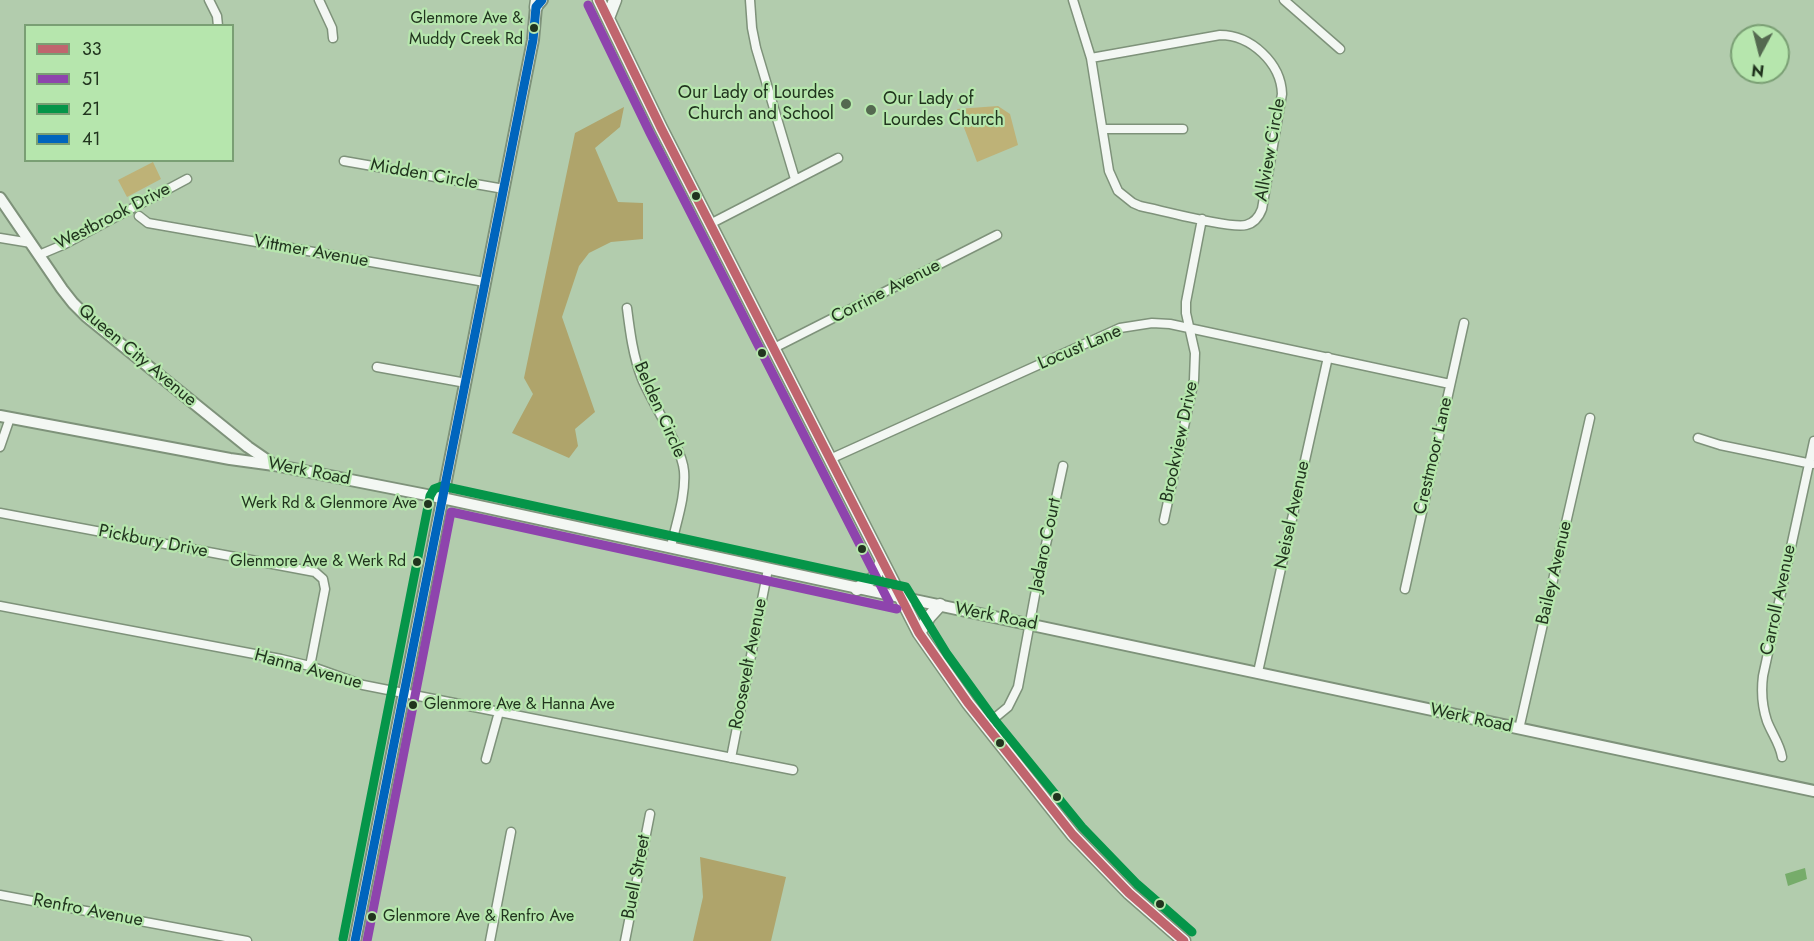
<!DOCTYPE html>
<html>
<head>
<meta charset="utf-8">
<style>
  body { margin:0 }
  #map { position:relative; width:1814px; height:941px; overflow:hidden; background:#b2ccad; font-family:Jost,sans-serif }
  canvas { display:block }
  .legend { position:absolute; left:24px; top:24px; width:210px; height:138px; box-sizing:border-box; background:#b6e6ad; border:2px solid #7a9f74; margin:0; padding:8px 10px; list-style:none; font-size:18px; color:#21341e }
  .legend li { display:flex; align-items:center; gap:12px; height:30px }
  .legend b { width:30px; border:2px solid #7a9f74 }
  .north { position:absolute; left:1730px; top:24px; width:60px; height:60px; box-sizing:border-box; background:#b6e6ad; border:2px solid #7a9f74; border-radius:50%; rotate:187deg; font-size:16px; font-weight:700; line-height:24px; text-align:center; color:#21341e }
  .north::after { content:''; display:block; margin:auto; width:21px; height:27px; background:#546950; clip-path:polygon(50% 0,100% 100%,50% 72%,0 100%) }
</style>
</head>
<body>
<div id="map">
<canvas width="1814" height="941"></canvas>
<ul class="legend">
<li><b style="height:8px;background:#c0656e"></b>33</li>
<li><b style="height:8px;background:#8e44ad"></b>51</li>
<li><b style="height:8px;background:#059549"></b>21</li>
<li><b style="height:8px;background:#0065bd"></b>41</li>
</ul>
<div class="north">N</div>
</div>
<script>
const c = document.querySelector('canvas').getContext('2d');
c.lineJoin = 'round';
function fillPath(path, color) { c.fillStyle = color; c.fill(path, 'evenodd'); }
function strokePath(path, color, width, dash) { c.strokeStyle = color; c.lineWidth = width; c.lineCap = dash ? 'butt' : 'round'; c.setLineDash(dash || []); c.stroke(path); }
function label(font, color, halo, rows, align = 'center') {
  c.font = font + ' Jost,sans-serif'; c.lineWidth = 4.5; c.setLineDash([]); c.textBaseline = 'middle'; c.strokeStyle = halo; c.fillStyle = color; for (const [text, x, y, turn = 0] of rows) {
    c.save(); c.translate(x, y); c.rotate((+turn || 0) * Math.PI / 180); c.textAlign = isNaN(turn) ? turn : align; if (halo) c.strokeText(text, 0, 0); c.fillText(text, 0, 0); c.restore();
  }
}
const green = new Path2D(`
  M998,106L1010,114L1018,145L977,162L957,109Z
  M153,162L161,179L127,197L118,180Z`);
const forest = new Path2D(`
  M624,107L620,127L595,148L618,202L643,203V239L611,242L589,253L579,266L562,317L595,412L575,429L578,446L569,458L512,433L533,394L524,378L575,133Z
  M700,857L786,877L771,941H693L703,897Z`);
const water = new Path2D(`
  M1805,868L1807,879L1788,886L1785,874Z`);
const minor = new Path2D(`
  M209,0L217,16L218,26
  M319,0L332,28L333,38
  M750,0L752,28L756,48L795,179
  M1073,0L1091,58L1109,171L1118,191L1133,203L1140,206C1160,210 1230,229 1246,225C1254,223 1259,217 1262,209L1282,94C1281,63 1251,35 1220,35L1091,58
  M1284,0L1340,49
  M1103,129H1183
  M344,161L504,189
  M139,216L148,223L485,282
  M710,224L838,158
  M0,238L31,243
  M39,255L65,244L187,179
  M627,308C630,332 633,356 642,379C652,403 682,447 684,471C686,496 676,523 671,547
  M774,348L997,235
  M377,367L466,383
  M1698,438L1720,445L1812,464
  M0,447L10,418
  M830,459L1120,328L1152,323L1170,324L1450,384
  M0,513L315,572L323,579L325,589L310,666
  M1164,520L1194,380L1195,353L1186,313V302L1202,219
  M1405,589L1464,323
  M0,606L281,659L310,666L363,685L793,770
  M1258,672L1328,357
  M985,726L1008,707L1018,687L1035,595L1063,466
  M1519,729L1590,418
  M1782,757C1780,744 1772,734 1767,721C1762,706 1761,692 1763,676L1814,441
  M731,758L768,569
  M486,759L499,712
  M0,895L247,941
  M490,941L511,832
  M625,941L650,814`);
const tertiary = new Path2D(`
  M0,416L230,459L274,465
  M900,597L1814,791
  M355,941L533,40L536,7L542,0`);
const secondary = new Path2D(`
  M0,198L62,289L73,303L86,316L248,447L274,465L442,498L900,597`);
const primary = new Path2D(`
  M599,0L661,128L919,633L968,703L1073,835L1129,893L1184,941
  M536,7L537,0
  M608,18L615,0
  M857,589L875,577L882,561
  M919,633L929,617L940,605`);
const bus1 = new Path2D(`
  M599,0L661,128L919,633L968,703L1073,835L1129,893L1184,941`);
const bus2 = new Path2D(`
  M588,5L650,133L889,602
  M367,941L451,512L897,609`);
const bus3 = new Path2D(`
  M343,939L430,496L434,489L442,486L906,587L947,654L994,719L1082,827L1137,884L1192,932`);
const bus4 = new Path2D(`
  M355,941L533,40L536,7L542,0`);
const markers = [
  [534,28,5,"#21341e"],
  [846,104,6,"#546950"],
  [871,110,6,"#546950"],
  [696,196,5,"#21341e"],
  [762,353,5,"#21341e"],
  [428,504,5,"#21341e"],
  [862,549,5,"#21341e"],
  [417,562,5,"#21341e"],
  [413,705,5,"#21341e"],
  [1000,743,5,"#21341e"],
  [1057,797,5,"#21341e"],
  [1160,904,5,"#21341e"],
  [372,917,5,"#21341e"]
];
const busNames = [
  ["Glenmore Ave &",523,19],
  ["Muddy Creek Rd",523,40],
  ["Werk Rd & Glenmore Ave",417,504],
  ["Glenmore Ave & Werk Rd",406,562],
  ["Glenmore Ave & Hanna Ave",424,705,"left"],
  ["Glenmore Ave & Renfro Ave",383,917,"left"]
];
const poiNames = [
  ["Our Lady of Lourdes",834,94],
  ["Church and School",834,115],
  ["Our Lady of",883,100,"left"],
  ["Lourdes Church",883,121,"left"]
];
const streetNames = [
  ["Allview Circle",1271,150,-80],
  ["Midden Circle",424,175,10],
  ["Westbrook Drive",113,217,-27],
  ["Vittmer Avenue",311,252,10],
  ["Corrine Avenue",886,292,-27],
  ["Locust Lane",1080,348,-23],
  ["Queen City Avenue",137,356,40],
  ["Belden Circle",659,410,66],
  ["Brookview Drive",1180,442,-78],
  ["Crestmoor Lane",1434,456,-77],
  ["Werk Road",309,472,11],
  ["Neisel Avenue",1293,515,-78],
  ["Pickbury Drive",153,542,11],
  ["Jadaro Court",1046,545,-78],
  ["Bailey Avenue",1555,573,-77],
  ["Carroll Avenue",1779,600,-78],
  ["Werk Road",996,617,11],
  ["Roosevelt Avenue",749,664,-79],
  ["Hanna Avenue",308,670,15],
  ["Werk Road",1471,719,12],
  ["Buell Street",637,877,-79],
  ["Renfro Avenue",88,911,11]
];
fillPath(green, '#beb277');
fillPath(forest, '#afa46b');
fillPath(water, '#76ac6a');
strokePath(minor, '#7e927a', 11);
strokePath(tertiary, '#7e927a', 14);
strokePath(secondary, '#7e927a', 14);
strokePath(primary, '#7e927a', 15);
strokePath(minor, '#f3f7f3', 8);
strokePath(tertiary, '#f3f7f3', 10);
strokePath(secondary, '#f3f7f3', 10);
strokePath(primary, '#f3f7f3', 12);
strokePath(bus1, '#c0656e', 9);
strokePath(bus2, '#8e44ad', 9);
strokePath(bus3, '#059549', 9);
strokePath(bus4, '#0065bd', 9);
for (const [x, y, r, color] of markers) { const dot = new Path2D(); dot.arc(x, y, r, 0, 2 * Math.PI); c.fillStyle = color; c.fill(dot); strokePath(dot, '#b6e6ad', 2); }
label('16px', '#21341e', '#b6e6ad', busNames, 'right');
label('18px', '#21341e', '#b6e6ad', poiNames, 'right');
label('18px', '#21341e', '#b6e6ad', streetNames);
</script>
</body>
</html>
